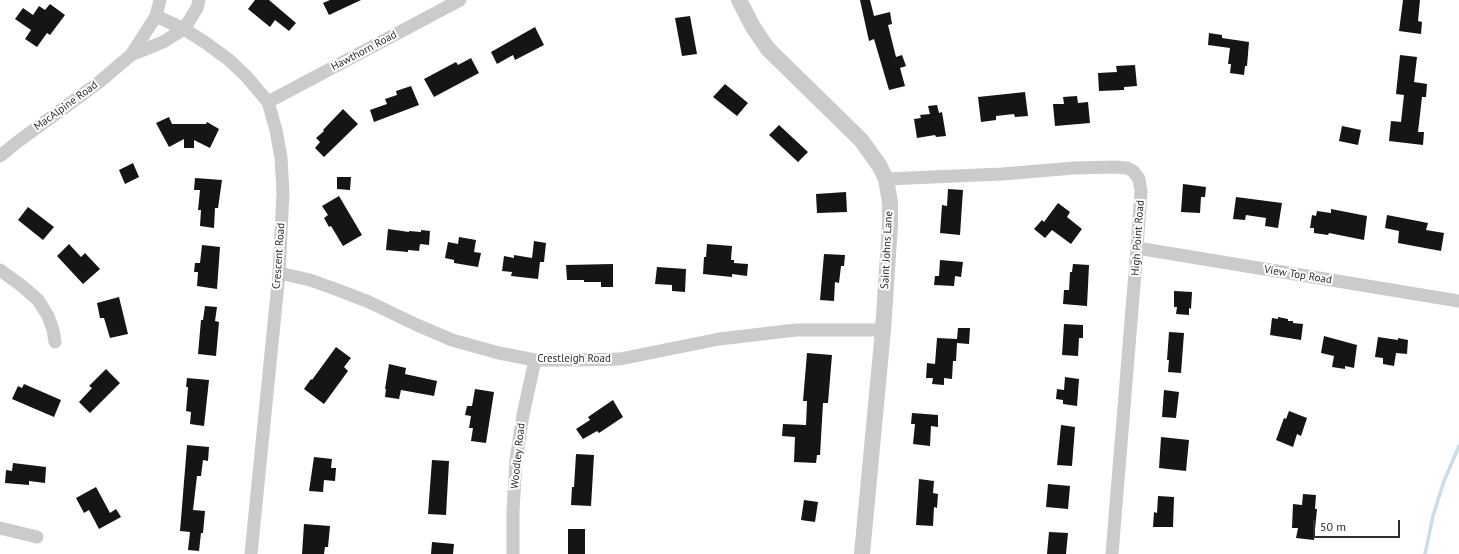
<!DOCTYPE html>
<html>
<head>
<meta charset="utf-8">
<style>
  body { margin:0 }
  #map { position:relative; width:1459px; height:554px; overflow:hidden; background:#fff; font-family:"PT Sans",sans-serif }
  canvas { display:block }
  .scale { position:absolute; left:1313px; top:520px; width:87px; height:18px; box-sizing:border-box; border:2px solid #2e2e2e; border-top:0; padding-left:5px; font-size:12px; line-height:14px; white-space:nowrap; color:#2e2e2e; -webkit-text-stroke:3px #fff; paint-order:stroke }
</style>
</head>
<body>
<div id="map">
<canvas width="1459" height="554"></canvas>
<div class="scale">50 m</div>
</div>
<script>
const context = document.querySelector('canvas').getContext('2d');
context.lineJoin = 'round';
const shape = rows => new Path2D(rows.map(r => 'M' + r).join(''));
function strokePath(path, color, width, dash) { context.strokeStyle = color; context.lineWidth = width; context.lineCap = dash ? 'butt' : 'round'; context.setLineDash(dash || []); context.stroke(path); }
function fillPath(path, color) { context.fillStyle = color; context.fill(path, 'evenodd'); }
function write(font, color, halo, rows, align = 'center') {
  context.font = font + ' "PT Sans",sans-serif'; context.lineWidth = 4; context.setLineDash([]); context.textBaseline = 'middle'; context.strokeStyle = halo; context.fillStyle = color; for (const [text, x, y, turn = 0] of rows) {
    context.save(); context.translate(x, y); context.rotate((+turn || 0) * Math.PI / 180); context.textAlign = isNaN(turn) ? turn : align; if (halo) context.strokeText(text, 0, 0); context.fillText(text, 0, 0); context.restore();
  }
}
const stream = shape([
  [1425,554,1433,516,1444,481,1459,446]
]);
const building = shape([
  [255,0,269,0,296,23,289,31,275,20,270,27,248,9],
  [330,0,361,0,329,15,323,3],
  [860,0,870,0,874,16,890,12,892,24,888,25,896,57,902,55,906,66,900,68,905,86,889,90,874,39,869,41],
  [1403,0,1420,0,1418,21,1422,22,1421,34,1399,31],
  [50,4,65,15,50,35,47,33,37,47,25,39,31,30,15,19,23,8,33,15,39,6,45,10],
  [690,16,697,54,682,56,675,18],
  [535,27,544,45,515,60,513,55,497,64,491,52],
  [1209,33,1222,35,1222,38,1249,42,1247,66,1245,66,1244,75,1230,73,1231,64,1228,64,1230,48,1208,45],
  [1400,55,1417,57,1414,82,1427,84,1426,97,1422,97,1418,132,1424,132,1423,145,1389,141,1391,121,1401,122,1404,95,1396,94],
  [471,58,479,73,434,97,424,79,456,62,458,65],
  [1135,65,1137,86,1124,87,1124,90,1099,91,1098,73,1117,72,1116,66],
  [725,84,748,103,737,116,713,97],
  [411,86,419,105,374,122,370,110,387,104,385,99,397,95,396,91],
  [1025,92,1028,116,1015,117,1014,114,996,116,996,120,981,122,978,97],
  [1077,96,1078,103,1088,102,1090,123,1055,126,1053,104,1064,104,1063,97],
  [937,105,939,113,942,112,946,136,936,137,935,135,917,138,914,119,921,118,920,115,930,114,928,106],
  [343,109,358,124,324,157,315,148,320,142,316,138,324,131,323,130],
  [169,117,172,124,206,124,207,122,219,129,210,148,194,140,194,148,184,148,184,139,169,147,156,123],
  [779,125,808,152,798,162,769,135],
  [1342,126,1361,130,1358,145,1339,141],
  [133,163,139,177,125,184,119,170],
  [337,177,351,177,350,190,337,189],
  [195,178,222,180,218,208,215,208,214,228,200,226,201,210,198,210,200,190,194,190],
  [1183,184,1206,187,1205,197,1201,197,1200,213,1181,212],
  [948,189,963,190,960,235,940,233,942,205,947,206],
  [846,192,847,212,817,213,816,194],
  [339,196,362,235,343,246,331,226,329,227,324,218,328,215,322,206],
  [1236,197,1282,203,1278,228,1265,226,1266,218,1246,215,1245,220,1233,219],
  [1058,203,1070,212,1067,217,1082,229,1071,244,1052,230,1045,238,1034,229,1042,220,1044,222],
  [28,207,54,227,43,240,18,220],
  [1331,209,1367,216,1364,240,1329,233,1328,235,1314,233,1314,228,1310,228,1312,215,1316,216,1317,211,1331,213],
  [1387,215,1428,223,1426,230,1444,233,1441,251,1398,243,1399,231,1385,228],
  [388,229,409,232,409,231,421,232,421,230,430,231,429,245,420,244,419,251,408,250,408,252,386,250],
  [459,237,476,240,474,252,481,253,478,267,454,263,454,260,445,258,448,242,458,244],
  [534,241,546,243,544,262,540,262,538,279,511,276,512,272,502,271,504,256,514,258,514,255,532,258],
  [69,244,81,257,85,253,100,269,83,284,57,256],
  [707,244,732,246,731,260,734,260,734,263,748,264,747,276,732,274,732,277,703,274,704,257,706,257],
  [202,245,220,247,217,289,197,286,198,272,194,272,195,263,200,263],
  [824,254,845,255,844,266,841,266,839,283,835,282,834,301,820,300],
  [940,260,963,262,961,277,955,276,954,286,934,285,935,276,939,276],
  [613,264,613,287,601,287,601,282,584,282,584,280,567,280,566,265],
  [1073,264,1089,265,1087,306,1063,304,1064,290,1069,290,1070,272,1072,272],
  [657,267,686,269,685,292,672,291,672,285,655,284],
  [1174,291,1192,292,1191,309,1189,308,1189,315,1176,314,1177,307,1174,307],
  [119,297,128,334,110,338,104,318,100,318,97,303],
  [205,306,217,307,215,321,219,322,216,356,198,354,201,320,203,320],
  [1278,317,1288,319,1288,321,1293,321,1293,323,1303,324,1301,340,1270,335,1272,318,1278,319],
  [1064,324,1083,325,1083,338,1079,338,1078,356,1062,355],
  [958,328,970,328,969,344,957,343,956,361,953,361,952,379,944,378,944,385,932,384,933,378,926,378,927,363,935,364,937,338,957,339],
  [1169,332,1184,333,1181,373,1168,372,1169,360,1167,360],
  [1324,336,1357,345,1354,368,1345,366,1345,369,1332,367,1334,356,1321,353],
  [1378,337,1398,340,1398,338,1408,340,1407,354,1396,353,1394,366,1383,364,1383,358,1375,357],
  [336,347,351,358,344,367,348,371,324,404,304,389,311,379,312,380],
  [807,353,832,355,828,403,823,403,820,455,817,455,816,463,794,462,795,437,782,436,783,424,806,425,807,401,803,401],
  [389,364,406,368,405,374,437,381,434,396,401,390,399,399,385,397,386,389,385,389],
  [106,369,120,383,90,413,79,402,92,388,89,386],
  [1065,377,1079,379,1077,406,1063,404,1063,400,1056,399,1057,389,1064,390],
  [187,378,209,380,204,426,190,424,191,412,186,411,188,387,186,387],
  [24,384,61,400,54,417,12,399,18,386,22,388],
  [475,389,494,392,486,443,471,441,473,428,469,428,471,416,465,415,467,406,472,406],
  [1164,390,1179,392,1176,418,1162,417],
  [613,400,623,417,599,433,597,431,583,439,576,429,590,420,588,417],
  [1289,411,1307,418,1301,436,1297,434,1293,447,1276,440,1284,418,1286,419],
  [912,413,938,415,938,427,931,426,930,446,913,444,915,424,911,424],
  [1061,425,1075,427,1072,466,1057,465],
  [1161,437,1189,440,1186,471,1159,468],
  [187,445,209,447,208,461,203,460,201,476,197,476,193,510,205,511,203,533,201,533,199,551,188,550,190,532,180,531],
  [576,454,594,455,591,506,571,505,572,487,574,487],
  [314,457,332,459,331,468,336,468,335,481,324,480,323,492,309,491],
  [432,460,449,461,446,515,428,514],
  [13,463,46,467,45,483,29,481,29,485,5,483,6,470,12,471],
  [919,479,934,481,933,493,938,494,937,508,934,507,933,526,916,525],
  [1048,484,1070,486,1068,509,1046,507],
  [96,487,110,513,116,509,121,517,99,529,89,510,84,513,76,498],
  [1303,494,1316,495,1315,509,1317,509,1314,540,1296,538,1298,528,1292,528,1293,504,1302,505],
  [1158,496,1174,497,1173,527,1153,527,1154,512,1157,513],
  [804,500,818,502,815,522,801,520],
  [304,524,330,526,328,547,325,547,324,554,302,554],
  [568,529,585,529,585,554,568,554],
  [1049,532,1068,533,1066,554,1047,554],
  [432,542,454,544,453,554,431,554]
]);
const minor = shape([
  [156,16,184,29,206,43,229,60,246,76,268,102,276,130,281,158,283,193,279,273,251,554],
  [131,55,163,42,184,29,197,8,199,0],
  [268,102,460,0],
  [0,156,20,140,98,83,131,55,156,16,160,0],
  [886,179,1002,174,1074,168,1115,167,1127,168,1133,171,1139,179,1141,191,1137,248,1112,554],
  [1137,248,1459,301],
  [0,270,22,286,38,300,48,316,53,330,55,342],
  [279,273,310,280,338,290,369,302,417,325,452,340,499,353,535,360,575,360,620,359,719,339,796,330,883,330],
  [0,528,37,537],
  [513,554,513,511,516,460,523,415,535,360]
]);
const tertiary = shape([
  [739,0,753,27,768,49,861,140,879,165,886,179,890,203,890,225,883,330,862,554]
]);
const streetNames = [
  ["Hawthorn Road",364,51,-28],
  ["MacAlpine Road",66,106,-36],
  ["High Point Road",1138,238,-86],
  ["Saint Johns Lane",887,250,-87],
  ["Crescent Road",279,256,-86],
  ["View Top Road",1298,275,9],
  ["Crestleigh Road",574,359],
  ["Woodley Road",518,456,-84]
];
strokePath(stream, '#c9ddea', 3.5);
fillPath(building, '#151515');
strokePath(minor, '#cbcbcb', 13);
strokePath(tertiary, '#cbcbcb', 16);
write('11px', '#2e2e2e', '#fff', streetNames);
</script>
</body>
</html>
